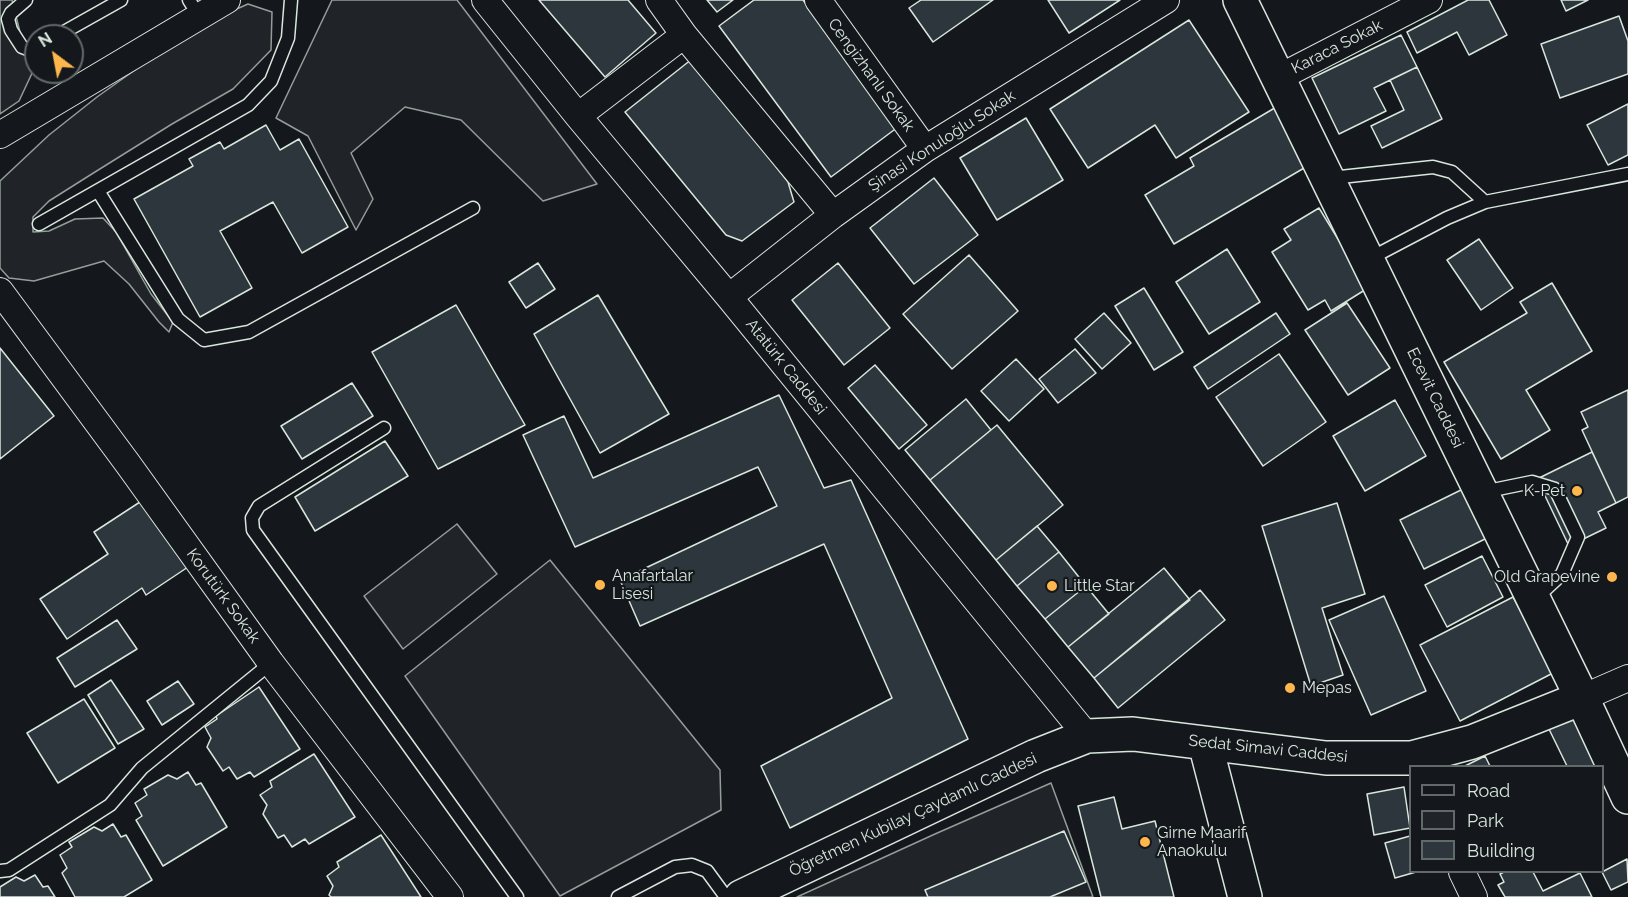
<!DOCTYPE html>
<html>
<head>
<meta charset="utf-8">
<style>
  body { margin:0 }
  #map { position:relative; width:1628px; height:897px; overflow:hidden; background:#14181c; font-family:Raleway,sans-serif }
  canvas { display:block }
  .legend { position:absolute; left:1409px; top:765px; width:195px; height:108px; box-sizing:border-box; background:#14181c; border:2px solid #626a69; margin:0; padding:8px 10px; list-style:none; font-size:18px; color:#d8e6dc }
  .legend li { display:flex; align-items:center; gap:12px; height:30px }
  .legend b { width:30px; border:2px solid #626a69 }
  .north { position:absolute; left:24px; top:24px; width:60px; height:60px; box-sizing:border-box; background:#14181c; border:2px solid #626a69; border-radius:50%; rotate:328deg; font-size:16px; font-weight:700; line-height:24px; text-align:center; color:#d8e6dc }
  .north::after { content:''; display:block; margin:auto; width:21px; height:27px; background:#ffb74d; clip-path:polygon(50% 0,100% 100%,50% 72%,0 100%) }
</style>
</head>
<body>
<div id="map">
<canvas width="1628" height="897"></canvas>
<ul class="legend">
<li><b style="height:8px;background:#14181c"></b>Road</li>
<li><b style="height:16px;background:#202428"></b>Park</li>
<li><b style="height:16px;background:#2c363c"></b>Building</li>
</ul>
<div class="north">N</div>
</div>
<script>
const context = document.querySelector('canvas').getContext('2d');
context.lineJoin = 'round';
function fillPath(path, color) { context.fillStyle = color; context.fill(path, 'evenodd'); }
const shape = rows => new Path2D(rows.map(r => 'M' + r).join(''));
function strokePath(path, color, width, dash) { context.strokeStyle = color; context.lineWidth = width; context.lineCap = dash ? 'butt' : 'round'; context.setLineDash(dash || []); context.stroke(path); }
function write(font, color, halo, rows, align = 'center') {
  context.font = font + ' Raleway,sans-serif'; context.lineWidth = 4.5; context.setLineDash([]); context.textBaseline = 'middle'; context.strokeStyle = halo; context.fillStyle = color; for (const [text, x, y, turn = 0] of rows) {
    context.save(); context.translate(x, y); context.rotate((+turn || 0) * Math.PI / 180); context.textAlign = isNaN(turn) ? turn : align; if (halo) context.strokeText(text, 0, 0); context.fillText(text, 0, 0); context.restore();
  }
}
const green = shape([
  [0,0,12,0,20,32,34,69,19,101,0,114,0,0],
  [332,0,457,0,597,184,543,201,461,120,405,107,351,153,373,199,356,230,308,136,276,118,332,0],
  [248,4,272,12,271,50,233,89,172,124,95,172,49,201,33,217,33,232,49,231,75,219,103,218,116,232,151,294,173,322,169,332,159,322,129,284,104,261,34,281,9,278,0,268,0,181,49,135,97,97,194,28,248,4],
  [457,524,497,574,403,649,364,596,457,524],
  [550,560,720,770,721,810,560,896,405,676,550,560],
  [1051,783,1093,897,797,897,935,834,1051,783]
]);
const building = shape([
  [539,0,628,0,656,33,605,77,539,0],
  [707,0,733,0,717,12,707,0],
  [754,0,803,0,898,127,831,177,719,26,754,0],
  [921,0,993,0,933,42,909,8,921,0],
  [1048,0,1120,0,1069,33,1048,0],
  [1468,0,1489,0,1507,35,1469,55,1457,32,1417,53,1407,32,1468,0],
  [1561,0,1588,0,1566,11,1561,0],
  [1619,16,1628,41,1628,74,1560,98,1541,44,1619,16],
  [1189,20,1249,112,1176,158,1155,125,1088,168,1050,109,1189,20],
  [1401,35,1417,67,1374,88,1386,111,1339,134,1312,78,1401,35],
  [692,59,788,182,794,202,742,241,726,235,625,112,692,59],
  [1417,67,1442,119,1382,148,1371,126,1404,110,1390,80,1417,67],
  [1628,104,1628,155,1608,165,1587,125,1628,104],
  [1278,106,1311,164,1174,244,1145,195,1194,166,1190,158,1278,106],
  [1026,118,1063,180,997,220,960,158,1026,118],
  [266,125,280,150,299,139,348,227,302,253,273,202,220,231,252,288,200,317,134,199,193,166,189,159,220,142,224,149,266,125],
  [934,178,978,235,914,284,870,228,934,178],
  [1319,208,1368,288,1331,311,1325,300,1308,310,1272,252,1291,240,1284,229,1319,208],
  [1479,239,1513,288,1481,310,1447,260,1479,239],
  [1227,249,1260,302,1209,334,1176,282,1227,249],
  [969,255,1018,311,952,369,903,314,969,255],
  [538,263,555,289,526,308,509,282,538,263],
  [838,263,890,328,844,365,792,300,838,263],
  [1552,283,1592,351,1526,390,1550,430,1501,459,1444,362,1527,313,1520,302,1552,283],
  [1144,288,1183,352,1154,370,1115,306,1144,288],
  [598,295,669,414,600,453,534,334,598,295],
  [1347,303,1390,368,1348,395,1305,330,1347,303],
  [456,305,525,425,438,469,372,352,456,305],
  [1104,313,1131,343,1102,369,1075,339,1104,313],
  [1276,313,1290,334,1208,389,1194,367,1276,313],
  [0,348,54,416,0,459,0,348],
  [1075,349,1096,373,1058,403,1039,379,1075,349],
  [1279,354,1326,422,1263,466,1216,397,1279,354],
  [1016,359,1044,389,1009,421,981,391,1016,359],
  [875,365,927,425,899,449,848,388,875,365],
  [352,383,373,416,302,459,281,426,352,383],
  [1628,390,1628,497,1616,503,1582,430,1588,427,1581,412,1628,390],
  [779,395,824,488,851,480,968,739,790,828,761,766,892,698,824,544,640,626,620,580,777,506,758,467,575,547,523,435,564,416,593,478,779,395],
  [966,399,991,430,930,480,905,450,966,399],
  [1395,400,1426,456,1365,491,1333,436,1395,400],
  [997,425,1063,505,996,560,930,480,997,425],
  [385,441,408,476,315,531,295,497,385,441],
  [1592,452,1616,503,1598,512,1606,528,1569,546,1537,479,1592,452],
  [1463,489,1487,538,1424,569,1400,520,1463,489],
  [143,500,188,567,146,595,142,588,67,639,40,599,108,554,94,532,143,500],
  [1337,503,1365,594,1322,608,1343,675,1311,686,1262,526,1337,503],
  [1037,526,1059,552,1017,586,996,560,1037,526],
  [1059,552,1086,586,1045,619,1017,586,1059,552],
  [1482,556,1503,597,1447,627,1425,585,1482,556],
  [1164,568,1190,600,1094,678,1068,647,1164,568],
  [1086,586,1109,614,1068,647,1045,619,1086,586],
  [1200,590,1225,620,1118,708,1094,678,1200,590],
  [1384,596,1426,691,1371,715,1329,620,1384,596],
  [1513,597,1553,673,1460,721,1420,645,1513,597],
  [117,620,137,649,75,687,57,658,117,620],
  [111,680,144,729,118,744,88,695,111,680],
  [178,681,194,704,162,725,147,701,178,681],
  [259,687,300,749,254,777,250,772,237,779,229,767,223,771,207,747,211,738,205,727,217,719,216,716,259,687],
  [84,699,115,748,58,783,27,733,84,699],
  [1571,714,1596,766,1567,766,1547,725,1571,714],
  [314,754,355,817,309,844,305,839,292,847,284,835,278,838,263,814,267,805,260,795,272,787,270,781,314,754],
  [1485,756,1490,766,1465,766,1485,756],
  [188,772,196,785,201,783,227,827,163,866,136,820,142,816,135,803,147,795,144,789,168,775,177,779,188,772],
  [1404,787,1410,828,1374,835,1367,794,1404,787],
  [1114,797,1122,829,1155,821,1174,897,1101,897,1078,806,1114,797],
  [113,824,121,837,126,835,152,880,124,897,75,897,62,873,67,868,60,855,72,847,69,842,94,827,102,831,113,824],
  [1064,831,1086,882,1050,897,928,897,925,890,1064,831],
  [381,835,421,897,331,897,329,895,333,886,327,876,339,867,337,862,381,835],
  [1410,836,1410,872,1416,872,1395,878,1385,843,1410,836],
  [1627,859,1628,882,1611,890,1602,872,1627,859],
  [1504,872,1533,872,1543,891,1580,873,1592,897,1505,897,1498,885,1504,882,1500,874,1504,872],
  [35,875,43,887,48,886,55,897,0,897,0,887,16,877,24,881,35,875]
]);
const lane = shape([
  [26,0,11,13,8,19,11,30,22,47,30,50,36,48],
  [189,0,199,16],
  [57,36,121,0],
  [1331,178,1433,167,1452,172,1485,202],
  [98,191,178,319,204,340,249,332,473,208],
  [39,224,248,105,271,81,288,38,291,0],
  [1369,259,1447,218,1485,202,1628,174],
  [384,428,259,506,252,518,253,530,517,897],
  [1483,492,1532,482,1555,489,1578,537,1562,574,1535,599],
  [0,871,9,870,110,805,142,768,271,663],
  [618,897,675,867,692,865,707,871,726,897]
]);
const street = shape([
  [485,0,578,116,729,297,1087,736],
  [659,0,684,35,833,215],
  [818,0,925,149],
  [1278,78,1429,0],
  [578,116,684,35],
  [0,135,227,0],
  [0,291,128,464,271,663,450,897],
  [729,297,833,215,925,149,1166,0],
  [1582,698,1628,678],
  [1462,872,1474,897]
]);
const secondary = shape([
  [1240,0,1582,698,1628,797],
  [1205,743,1245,897],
  [741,897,1036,756,1087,736,1133,734,1326,758,1412,758,1472,742,1582,698]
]);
const markers = [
  [1577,491,6,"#ffb74d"],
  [1612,577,6,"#ffb74d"],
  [600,585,6,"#ffb74d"],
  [1052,586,6,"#ffb74d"],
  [1290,688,6,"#ffb74d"],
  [1145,842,6,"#ffb74d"]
];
const streetNames = [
  ["Karaca Sokak",1337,47,-27],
  ["Cengizhanlı Sokak",871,75,54],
  ["Şinasi Konuloğlu Sokak",942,141,-33],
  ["Atatürk Caddesi",786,367,51],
  ["Ecevit Caddesi",1435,398,64],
  ["Korutürk Sokak",223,596,54],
  ["Sedat Simavi Caddesi",1268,749,6],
  ["Öğretmen Kubilay Çaydamlı Caddesi",913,815,-25]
];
const poiNames = [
  ["K-Pet",1565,491,"right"],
  ["Anafartalar",612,576],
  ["Lisesi",612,594],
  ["Old Grapevine",1600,577,"right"],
  ["Little Star",1064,586],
  ["Mepas",1302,688],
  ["Girne Maarif",1157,833],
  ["Anaokulu",1157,851]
];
fillPath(green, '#202428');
strokePath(green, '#939e99', 1.5);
fillPath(building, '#2c363c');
strokePath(building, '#d8e6dc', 1.5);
strokePath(lane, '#d8e6dc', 15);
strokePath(street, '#d8e6dc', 28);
strokePath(secondary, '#d8e6dc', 36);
strokePath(lane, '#14181c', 12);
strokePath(street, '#14181c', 26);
strokePath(secondary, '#14181c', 33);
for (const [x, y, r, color] of markers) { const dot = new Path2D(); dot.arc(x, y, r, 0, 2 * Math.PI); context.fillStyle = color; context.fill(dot); strokePath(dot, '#14181c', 2); }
write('16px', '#d8e6dc', '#14181c', streetNames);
write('16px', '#d8e6dc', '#14181c', poiNames, 'left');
</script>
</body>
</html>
